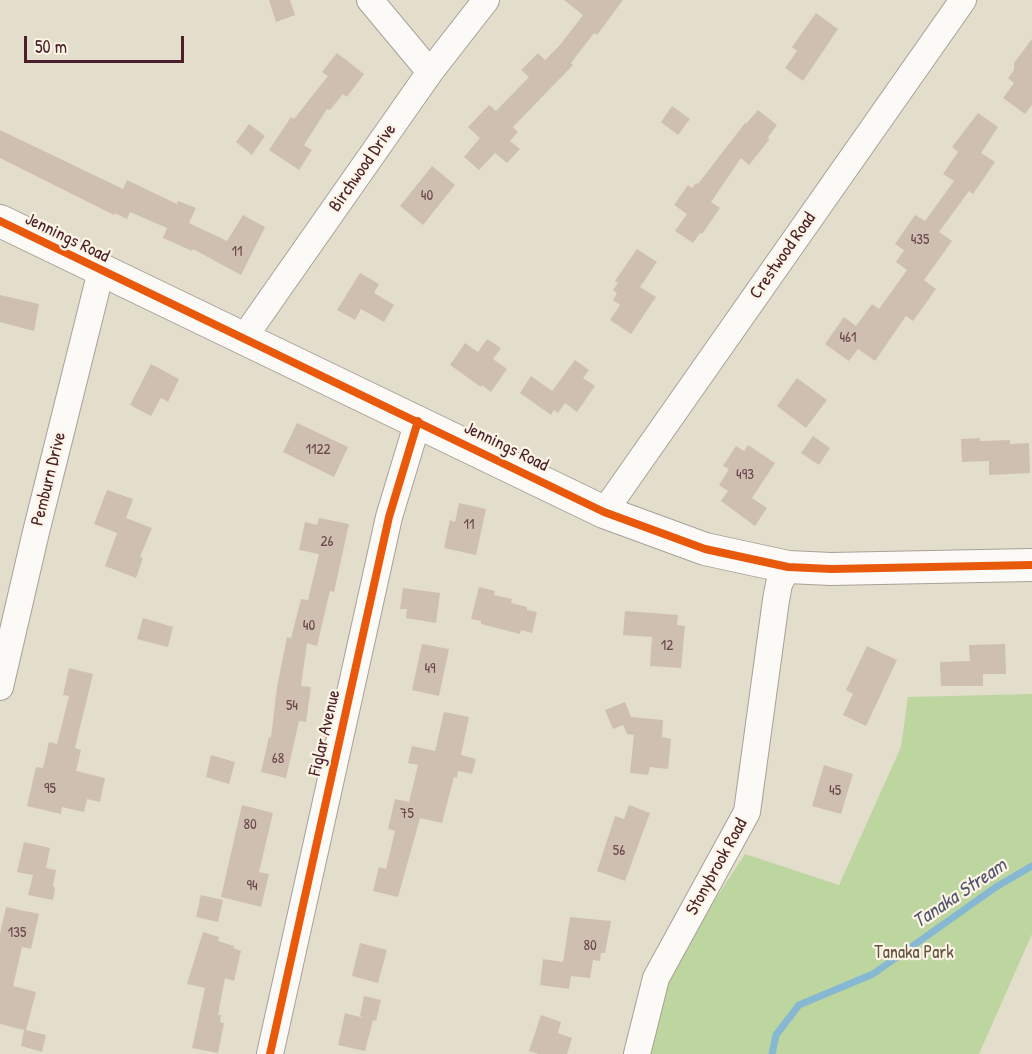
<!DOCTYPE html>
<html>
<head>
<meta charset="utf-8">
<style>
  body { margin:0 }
  #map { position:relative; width:1032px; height:1054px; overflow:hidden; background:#e3decc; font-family:"Patrick Hand",sans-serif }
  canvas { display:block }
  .scale { position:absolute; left:24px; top:36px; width:160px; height:27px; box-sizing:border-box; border:3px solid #4a1f2b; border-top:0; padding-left:8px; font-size:18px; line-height:21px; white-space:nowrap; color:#4a1f2b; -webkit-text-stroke:4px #fcf5e5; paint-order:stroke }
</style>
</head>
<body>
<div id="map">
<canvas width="1032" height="1054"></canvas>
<div class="scale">50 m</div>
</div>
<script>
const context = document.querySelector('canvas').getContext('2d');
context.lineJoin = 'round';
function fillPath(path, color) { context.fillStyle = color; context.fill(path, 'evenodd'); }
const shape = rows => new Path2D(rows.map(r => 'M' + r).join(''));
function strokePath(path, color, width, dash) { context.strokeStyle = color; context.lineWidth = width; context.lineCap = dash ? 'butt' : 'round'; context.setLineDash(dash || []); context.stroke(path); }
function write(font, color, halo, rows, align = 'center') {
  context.font = font + ' "Patrick Hand",sans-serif'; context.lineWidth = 4.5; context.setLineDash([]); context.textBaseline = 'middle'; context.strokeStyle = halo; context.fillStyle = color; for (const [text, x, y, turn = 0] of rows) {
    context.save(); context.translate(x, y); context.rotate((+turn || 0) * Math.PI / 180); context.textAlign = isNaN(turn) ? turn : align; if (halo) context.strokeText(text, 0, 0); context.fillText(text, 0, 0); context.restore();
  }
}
const green = shape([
  [1032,694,1032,934,979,1054,647,1054,666,974,745,854,839,885,901,747,908,697]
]);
const stream = shape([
  [772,1054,776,1035,799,1005,873,974,996,887,1032,866]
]);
const building = shape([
  [269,0,290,0,295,15,276,22],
  [564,0,623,0,597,35,594,33,571,63,573,65,513,127,518,132,510,141,520,149,507,163,495,153,479,170,464,157,480,138,468,127,489,105,496,111,529,77,521,70,538,53,545,60,560,45,583,15],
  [816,13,838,29,803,81,785,68,797,51,792,47],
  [1032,39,1032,105,1025,114,1003,98,1014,83,1008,78,1014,70,1014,63],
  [337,53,364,74,347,97,343,94,330,110,327,109,304,145,312,150,299,170,269,150,291,117,294,119,328,76,322,72],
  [672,106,690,119,678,135,661,122],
  [758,110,777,125,768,137,769,140,749,165,741,158,711,202,720,208,702,234,700,233,693,243,675,231,687,214,674,205,688,185,692,188,696,183,698,184,745,123,746,124],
  [978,113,998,127,981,153,995,162,973,194,969,191,939,232,952,241,924,280,936,289,913,321,906,316,875,361,858,349,849,361,825,344,844,317,856,326,872,304,879,309,907,270,896,262,904,250,895,244,915,215,925,221,954,181,943,174,958,152,952,147],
  [249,124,265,136,252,155,236,142],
  [0,130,123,189,127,180,177,204,178,201,196,208,189,223,227,241,243,215,265,227,241,275,193,249,192,251,163,238,167,228,130,212,127,219,115,213,114,215,0,158],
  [432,166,455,185,423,225,400,206],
  [637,249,657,262,640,287,656,297,631,334,610,320,620,305,613,300,617,293,613,290,618,283,615,281],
  [360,273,379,284,374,293,394,305,384,322,361,309,355,320,337,310],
  [0,295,39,304,34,331,0,322],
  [487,339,501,348,493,359,507,369,491,392,482,385,481,387,450,365,465,343,478,352],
  [575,360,589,370,583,378,595,386,577,412,565,403,558,413,554,410,551,415,520,393,531,376,552,391],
  [151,364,179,379,168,402,161,398,151,416,130,405],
  [797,378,827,400,806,428,777,406],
  [297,423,348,447,334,477,283,452],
  [813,436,830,448,819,465,801,453],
  [980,438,980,441,1010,440,1010,444,1029,443,1030,473,989,475,989,461,962,462,961,439],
  [748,445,775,463,752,498,767,508,755,526,721,501,728,491,719,485,729,469,723,466,736,446,744,451],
  [107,490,133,499,126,518,152,528,140,557,143,558,136,578,105,566,117,533,94,524],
  [459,503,486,509,476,555,444,548,450,520,455,522],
  [319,518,349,524,334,592,330,591,317,646,307,643,301,686,311,687,306,722,299,721,286,778,261,772,269,737,271,738,277,687,287,637,291,638,301,599,308,600,319,554,299,550,305,522,317,525],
  [479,587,495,591,494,595,512,599,511,603,527,607,527,610,537,612,532,633,521,630,520,634,481,624,481,621,471,619],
  [403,588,440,593,436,623,406,618,407,609,400,609],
  [625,611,678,615,677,625,685,626,681,668,650,666,652,637,623,635],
  [143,618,173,627,168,647,137,639],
  [422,644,449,649,439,696,412,690],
  [1005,644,1006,674,983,674,983,686,941,686,940,662,970,661,969,645],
  [867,646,897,660,866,726,843,715,853,694,846,690],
  [69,668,93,674,75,748,81,750,76,771,105,778,100,802,87,799,84,812,62,807,61,814,27,806,36,767,43,768,49,742,57,744,69,696,63,695],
  [625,702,631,717,663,720,662,737,671,739,668,769,650,767,648,775,630,773,634,735,627,734,623,725,613,729,605,710],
  [444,712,469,717,461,755,476,759,472,774,458,771,457,778,454,777,442,823,420,818,398,897,373,891,379,867,386,869,395,831,388,829,395,799,409,802,418,765,408,763,412,746,435,751],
  [211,755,235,762,229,784,206,777],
  [824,765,853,774,841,814,812,806],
  [242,805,273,813,259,872,269,874,261,907,221,897],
  [629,805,650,813,625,881,597,871,615,816,624,819],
  [24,842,50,848,46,868,56,870,53,886,55,888,53,900,28,895,33,875,17,872],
  [201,895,223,900,218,922,196,917],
  [6,907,39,914,31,949,22,947,13,986,36,992,26,1030,46,1035,42,1052,21,1046,24,1030,0,1024,0,934],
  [570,917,611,921,605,953,601,953,600,961,593,960,590,978,571,976,569,989,540,985,543,959,563,962],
  [203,932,219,937,218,941,234,946,233,948,241,951,234,981,225,978,218,1015,221,1015,220,1022,224,1023,218,1053,192,1048,205,988,187,984],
  [360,943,387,950,378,983,352,976],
  [364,996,381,1000,376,1021,373,1020,365,1051,338,1045,345,1013,364,1018,360,1016],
  [541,1015,561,1022,558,1033,572,1038,567,1054,539,1054,529,1051]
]);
const minor = shape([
  [370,0,430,72],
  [243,339,430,72,486,0],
  [604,512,963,0],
  [0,687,36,532,101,271],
  [270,1054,389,517,418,421],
  [637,1054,656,978,747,812,776,600,779,584,788,567]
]);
const tertiary = shape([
  [0,221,604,512,705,549,788,567,831,569,1032,565]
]);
const cycleway = shape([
  [0,221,604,512,705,549,788,567,831,569,1032,565],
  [270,1054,389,517,418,421]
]);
const numberNames = [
  ["40",427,196],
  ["435",920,240],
  ["11",237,252],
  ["461",848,338],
  ["1122",318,450],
  ["493",745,475],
  ["11",469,525],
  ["26",327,542],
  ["40",309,626],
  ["12",667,646],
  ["49",430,669],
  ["54",292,706],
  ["68",278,759],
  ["95",50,789],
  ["45",835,791],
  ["75",407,814],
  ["80",250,825],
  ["56",619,851],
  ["94",252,886],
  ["135",17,933],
  ["80",590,946]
];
const streetNames = [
  ["Birchwood Drive",363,168,-55],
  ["Jennings Road",67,238,26],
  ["Crestwood Road",783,256,-55],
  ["Jennings Road",506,447,26],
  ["Pemburn Drive",49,479,-76],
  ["Figlar Avenue",325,733,-77],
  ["Stonybrook Road",717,867,-61]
];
const parkNames = [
  ["Tanaka Park",914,953]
];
const waterNames = [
  ["Tanaka Stream",960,894,-34]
];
fillPath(green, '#bdd59f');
strokePath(stream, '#87b8d3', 7);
fillPath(building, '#cfbfb0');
strokePath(minor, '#a8a097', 28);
strokePath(tertiary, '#a8a097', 34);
strokePath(minor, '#fbfaf7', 26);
strokePath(tertiary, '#fbfaf7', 32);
strokePath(cycleway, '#e8590c', 8);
write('15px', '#6b474c', null, numberNames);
write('18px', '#4a1f2b', '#fcf5e5', streetNames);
write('18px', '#635343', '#fcf5e5', parkNames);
write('italic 20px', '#52556f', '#fcf5e5', waterNames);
</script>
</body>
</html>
